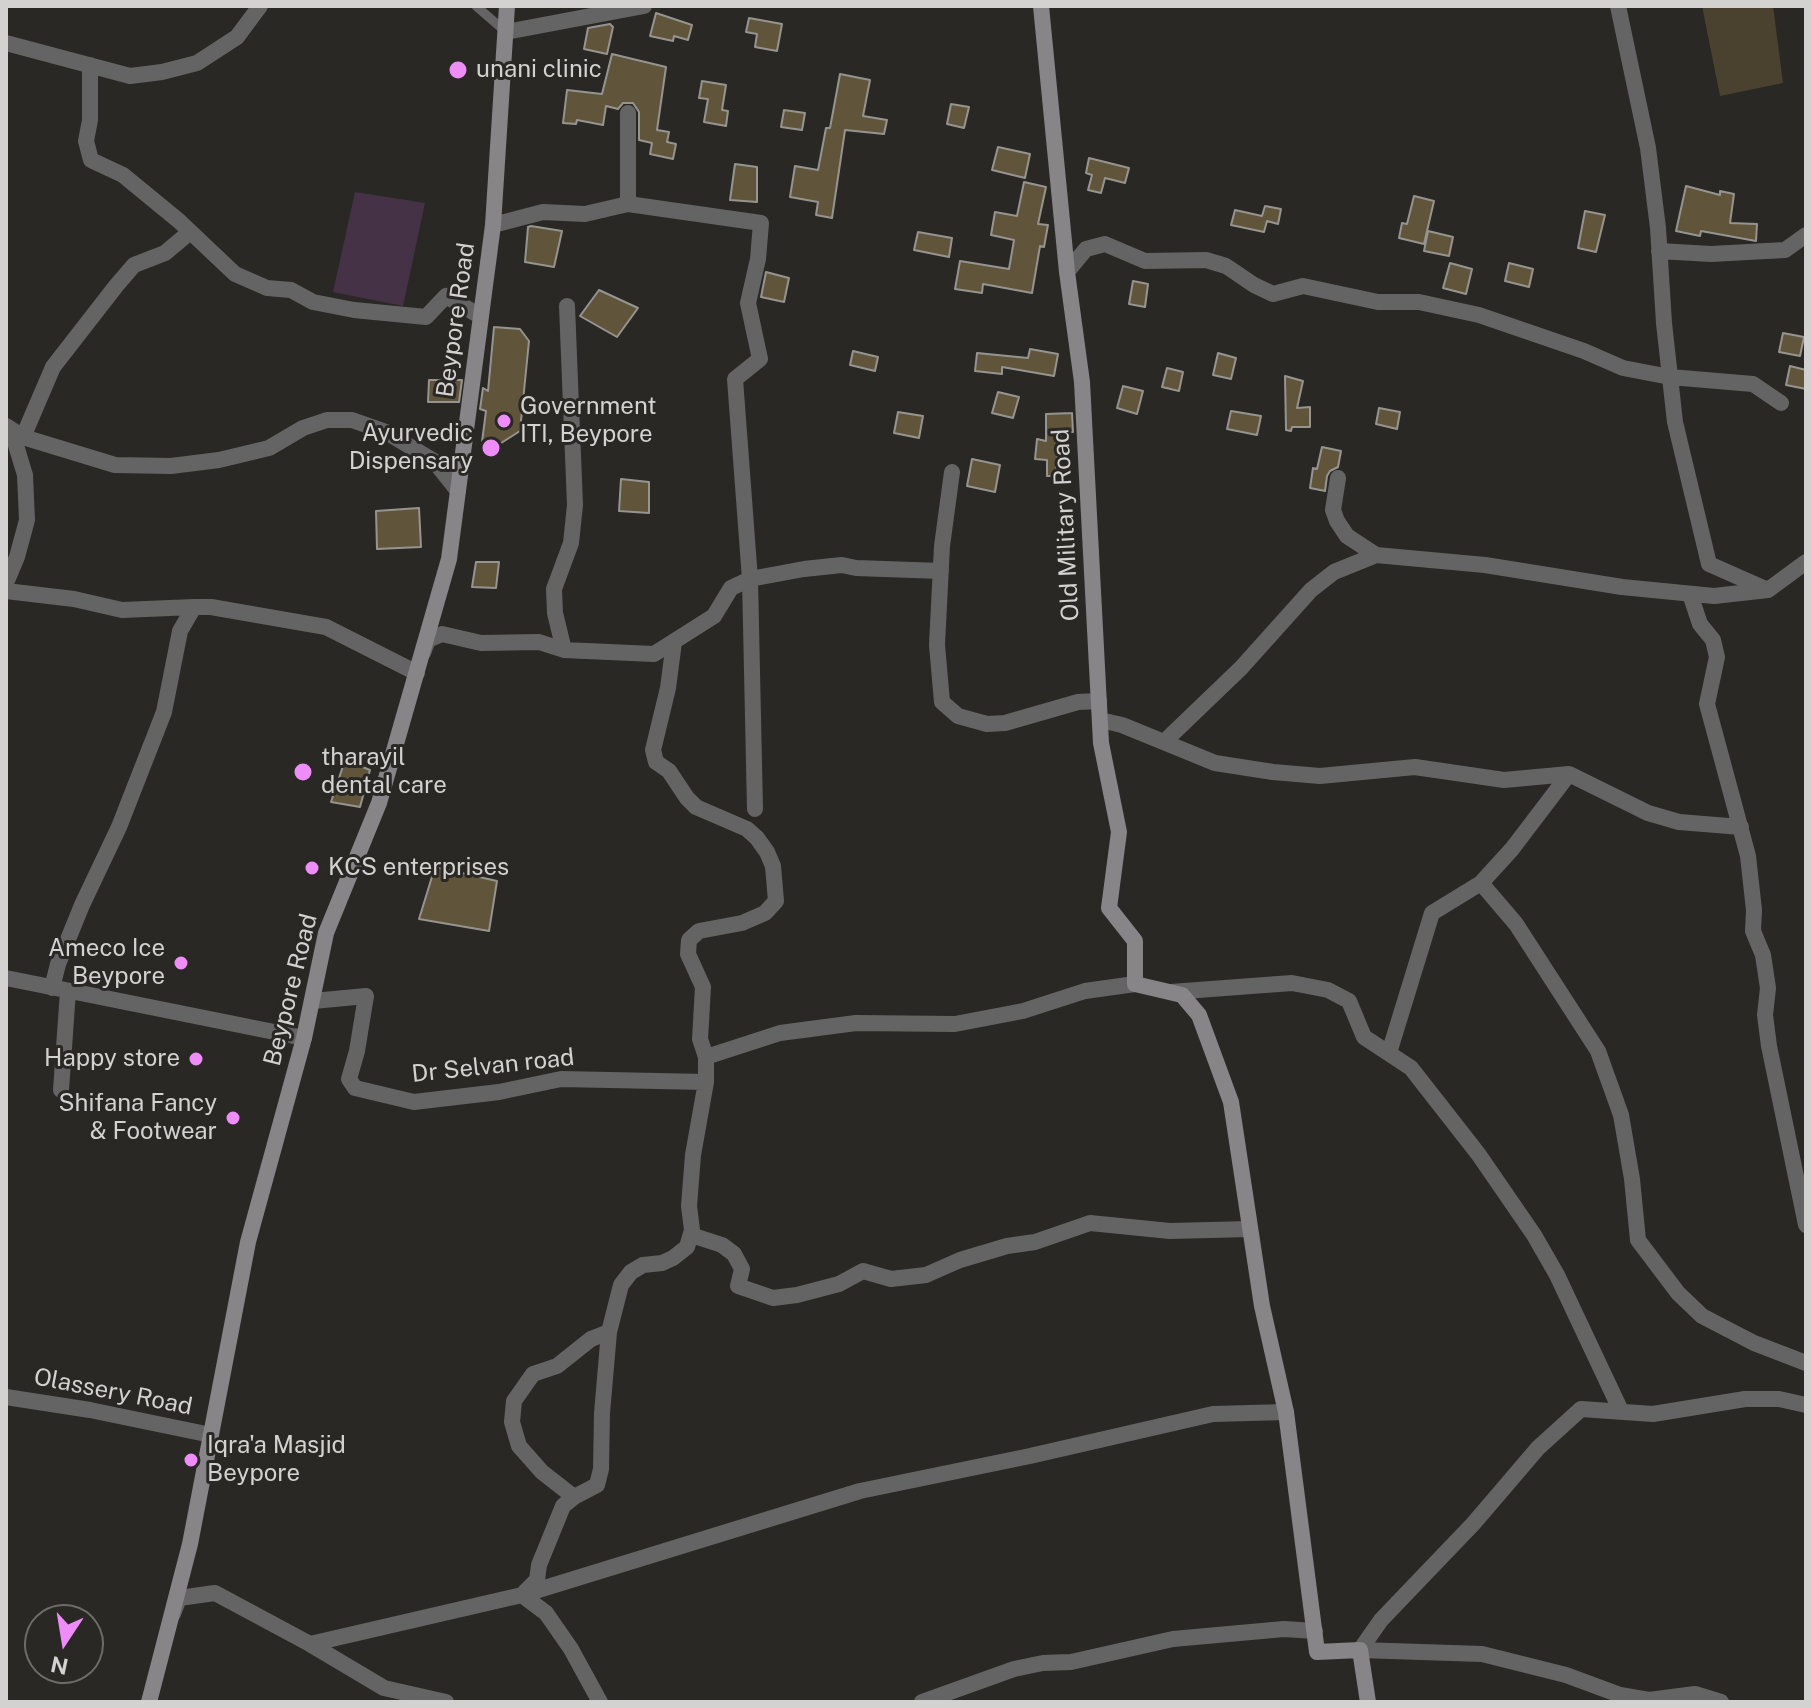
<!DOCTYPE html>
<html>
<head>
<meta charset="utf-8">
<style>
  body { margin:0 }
  #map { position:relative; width:1812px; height:1708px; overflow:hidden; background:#292825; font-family:"Public Sans",sans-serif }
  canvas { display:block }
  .frame { position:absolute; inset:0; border:8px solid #d3d2d1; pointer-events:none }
  .north { position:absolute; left:24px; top:1604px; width:80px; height:80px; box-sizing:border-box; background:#292825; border:2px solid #6d6c6a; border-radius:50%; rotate:192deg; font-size:22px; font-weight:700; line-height:32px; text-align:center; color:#d3d2d1 }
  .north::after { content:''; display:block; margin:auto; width:28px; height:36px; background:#ee8cf8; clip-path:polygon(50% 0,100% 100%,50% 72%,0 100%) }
</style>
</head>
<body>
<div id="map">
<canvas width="1812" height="1708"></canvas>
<div class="frame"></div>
<div class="north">N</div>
</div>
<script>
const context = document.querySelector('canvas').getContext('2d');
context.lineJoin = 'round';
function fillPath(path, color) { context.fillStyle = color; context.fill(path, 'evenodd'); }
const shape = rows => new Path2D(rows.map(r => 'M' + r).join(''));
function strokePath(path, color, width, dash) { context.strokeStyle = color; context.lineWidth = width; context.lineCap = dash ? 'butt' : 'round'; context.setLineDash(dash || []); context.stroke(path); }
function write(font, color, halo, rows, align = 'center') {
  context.font = font + ' "Public Sans",sans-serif'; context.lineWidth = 6; context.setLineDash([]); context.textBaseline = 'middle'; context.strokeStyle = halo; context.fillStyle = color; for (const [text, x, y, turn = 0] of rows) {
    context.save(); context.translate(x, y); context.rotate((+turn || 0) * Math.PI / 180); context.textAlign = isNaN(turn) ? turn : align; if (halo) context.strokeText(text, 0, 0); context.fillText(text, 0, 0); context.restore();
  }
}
const green = shape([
  [1702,6,1773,6,1783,83,1720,96]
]);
const water = shape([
  [355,192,425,203,403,306,333,292]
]);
const building = shape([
  [656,13,692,25,688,40,674,36,673,41,650,36,656,13],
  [749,18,782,24,777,51,755,47,757,34,746,32,749,18],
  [610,24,613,27,607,54,584,49,588,28,610,24],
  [612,54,666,67,657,130,669,132,667,142,676,144,673,159,650,154,652,143,639,140,639,112,633,103,623,103,618,109,606,106,603,125,577,120,576,124,563,123,567,90,602,94,612,54],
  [840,74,870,80,863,116,887,120,884,134,845,130,832,218,816,215,818,202,790,197,795,166,818,170,826,128,830,128,840,74],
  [702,81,726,85,722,110,728,111,726,126,704,122,708,99,699,98,702,81],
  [951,104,969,107,964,128,947,124,951,104],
  [784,110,805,113,802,130,781,127,784,110],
  [998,147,1030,154,1025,178,992,170,998,147],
  [1089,158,1129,168,1125,183,1105,178,1101,193,1088,190,1092,175,1086,173,1089,158],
  [735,164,757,167,757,202,730,200,735,164],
  [1024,182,1046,187,1038,224,1048,225,1044,247,1040,246,1032,293,983,284,982,293,955,289,960,261,1009,269,1014,240,991,235,995,212,1017,216,1024,182],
  [1686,186,1720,195,1720,191,1734,194,1730,223,1757,224,1756,241,1701,231,1700,236,1676,231,1686,186],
  [1414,196,1434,201,1424,244,1399,238,1402,223,1407,224,1414,196],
  [1265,206,1281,209,1278,224,1267,221,1264,232,1231,225,1235,210,1262,216,1265,206],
  [1585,211,1605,215,1596,252,1578,248,1585,211],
  [531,226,562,231,554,267,525,262,528,227,531,226],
  [1428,231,1453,237,1449,256,1424,251,1428,231],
  [918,232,952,238,949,257,914,250,918,232],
  [1450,263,1472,269,1466,294,1443,288,1450,263],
  [1509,263,1533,269,1529,287,1505,281,1509,263],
  [766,272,789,278,784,302,761,297,766,272],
  [1133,281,1148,284,1145,307,1129,304,1133,281],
  [599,290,638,308,617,337,580,316,599,290],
  [494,327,520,329,529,341,520,431,498,445,482,442,486,411,480,409,483,388,488,391,494,327],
  [1783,333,1804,337,1800,356,1779,352,1783,333],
  [1030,349,1058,354,1054,376,1002,367,1002,374,975,371,977,353,1028,358,1030,349],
  [853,351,878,357,875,371,850,365,853,351],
  [1218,353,1236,358,1231,379,1213,375,1218,353],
  [1790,366,1806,370,1806,389,1786,385,1790,366],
  [1167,368,1183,372,1179,391,1162,387,1167,368],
  [1285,376,1303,381,1297,408,1310,407,1310,427,1292,427,1291,431,1286,430,1285,376],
  [429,380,462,380,459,402,428,402,429,380],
  [1123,386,1143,391,1137,414,1117,408,1123,386],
  [998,392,1019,397,1013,418,992,413,998,392],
  [1379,408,1400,412,1397,429,1376,424,1379,408],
  [1231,411,1261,416,1257,435,1227,429,1231,411],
  [898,412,923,416,919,438,894,433,898,412],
  [1072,413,1073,432,1061,433,1055,476,1047,476,1047,460,1035,459,1037,439,1046,441,1046,414,1072,413],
  [1322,447,1341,451,1338,467,1330,471,1327,476,1325,491,1310,488,1313,468,1317,469,1322,447],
  [972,459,1000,465,995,492,967,486,972,459],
  [621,479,649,482,649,513,619,511,621,479],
  [419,508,421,547,377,549,376,511,419,508],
  [476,562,499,562,496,588,472,587,476,562],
  [345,760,370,770,360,807,331,802,345,760],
  [435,867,497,881,489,931,419,919,435,867]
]);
const service = shape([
  [476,6,506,32]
]);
const minor = shape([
  [1618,6,1648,148,1658,228,1664,323,1675,422,1709,564,1768,590],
  [506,32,644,6],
  [6,43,130,76,162,72,197,63,237,37,260,6],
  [90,65,90,120,86,141,91,160,123,175,179,221,235,274,267,288,291,290,313,302,354,310,426,317,446,296,480,316],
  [628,204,761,223,758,259,748,303,760,359,735,379,750,579,755,809],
  [493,225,543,212,585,214,628,204,628,113],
  [1659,251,1711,254,1785,250,1806,235],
  [1067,272,1086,249,1105,244,1145,261,1206,260,1226,266,1254,285,1273,294,1303,286,1378,302,1419,302,1479,315,1584,351,1623,368,1670,377,1753,384,1781,403],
  [6,426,23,437,115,465,171,466,219,460,269,448,303,428,327,420,352,420,386,432,434,461,458,491],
  [23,437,53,367,116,286,134,265,165,253,190,232],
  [952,472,942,546,937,645,942,702,958,716,987,724,1005,723,1078,702,1099,701],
  [1338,478,1333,510,1337,521,1347,536,1376,555,1485,565,1622,587,1714,596,1768,590,1806,562],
  [6,583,17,557,27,520,25,475,11,429],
  [6,591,74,599,122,610,194,607],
  [1690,594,1700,624,1713,640,1717,657,1707,704,1748,856,1754,910,1753,931,1763,955,1768,988,1765,1015,1769,1046,1806,1225],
  [674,642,668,688,653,750,656,762,669,771,687,798,696,807,747,829,757,838,767,852,773,866,776,901,765,913,742,923,699,931,689,940,688,954,703,987,700,1039,706,1057],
  [564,650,555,613,554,589,571,543,575,505,567,306],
  [423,653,428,640,442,634,481,643,539,642,564,650,654,654,714,616,731,588,750,579,804,569,842,565,856,568,941,571],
  [1100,720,1122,725,1215,763,1273,772,1320,776,1415,767,1504,780,1569,774],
  [1165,741,1241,668,1311,590,1334,572,1376,555],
  [1481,883,1516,924,1598,1051,1621,1115,1632,1179,1638,1240,1678,1293,1702,1316,1754,1343,1806,1363],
  [6,978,304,1038],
  [52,988,58,964,82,905,119,827,164,712,180,631,194,607,211,607,326,627,417,673],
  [1171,992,1292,983,1328,990,1349,1001,1364,1037,1411,1068,1479,1155,1534,1235,1557,1275,1621,1411],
  [313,1001,366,996,357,1051,349,1079,355,1088,414,1102,499,1092,561,1079,706,1082,706,1057,780,1033,856,1023,955,1024,1023,1011,1085,991,1135,984],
  [1389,1053,1432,913,1481,883,1512,849,1569,774,1648,813,1679,822,1741,827],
  [61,1090,68,991],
  [691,1235,722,1245,734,1254,742,1269,738,1286,773,1298,797,1295,839,1284,863,1271,891,1279,926,1275,960,1260,1007,1246,1035,1242,1090,1223,1170,1231,1250,1229],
  [6,1397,90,1410,211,1435],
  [574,1497,542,1472,519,1446,512,1422,514,1401,533,1374,557,1366,591,1339,609,1332],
  [173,1614,179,1598,215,1593,310,1644,384,1688,446,1702],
  [310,1644,522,1595,860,1491,1030,1456,1213,1414,1286,1412],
  [1360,1650,1381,1620,1473,1524,1538,1448,1581,1409,1653,1414,1745,1399,1779,1399,1806,1405],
  [1360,1650,1482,1654,1566,1675,1620,1695,1649,1700,1695,1694,1721,1702],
  [600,1702,571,1649,546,1613,522,1595,537,1580,539,1565,563,1506,574,1497,597,1485,601,1469,602,1413,609,1332,621,1285,631,1272,643,1265,662,1263,673,1258,687,1247,692,1230,689,1206,693,1155,706,1082],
  [922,1702,1014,1669,1043,1663,1071,1662,1173,1639,1284,1629,1315,1631]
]);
const secondary = shape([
  [1041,6,1067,272,1082,382,1101,743,1119,832,1109,908,1135,941,1135,984,1182,995,1199,1015,1231,1102,1262,1306,1286,1412,1317,1652,1360,1650,1368,1702],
  [149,1702,190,1544,248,1242,304,1038,326,933,379,803,449,559,493,225,507,6]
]);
const markers = [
  [458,70,10,"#ee8cf8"],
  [504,421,8,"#ee8cf8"],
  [491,448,10,"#ee8cf8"],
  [303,772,10,"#ee8cf8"],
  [312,868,8,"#ee8cf8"],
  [181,963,8,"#ee8cf8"],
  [196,1059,8,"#ee8cf8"],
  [233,1118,8,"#ee8cf8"],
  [191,1460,8,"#ee8cf8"]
];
const poiNames = [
  ["unani clinic",476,70],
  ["Government",520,407],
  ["ITI, Beypore",520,435],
  ["Ayurvedic",473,434,"right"],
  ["Dispensary",473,462,"right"],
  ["tharayil",321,758],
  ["dental care",321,786],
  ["KCS enterprises",328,868],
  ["Ameco Ice",165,949,"right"],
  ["Beypore",165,977,"right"],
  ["Happy store",180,1059,"right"],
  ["Shifana Fancy",217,1104,"right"],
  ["& Footwear",217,1132,"right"],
  ["Iqra'a Masjid",207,1446],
  ["Beypore",207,1474]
];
const streetNames = [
  ["Beypore Road",456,320,-82],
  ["Old Military Road",1066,525,-93],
  ["Beypore Road",291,990,-76],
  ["Dr Selvan road",493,1066,-6],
  ["Olassery Road",113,1392,11]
];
fillPath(green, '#4a422f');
fillPath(water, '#453247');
fillPath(building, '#60553a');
strokePath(building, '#969491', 2);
strokePath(service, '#656465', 9);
strokePath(minor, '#656465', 16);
strokePath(secondary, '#878587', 16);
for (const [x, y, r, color] of markers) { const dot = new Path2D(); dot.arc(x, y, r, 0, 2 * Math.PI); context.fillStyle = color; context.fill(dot); strokePath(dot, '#292825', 3); }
write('24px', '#d3d2d1', '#292825', poiNames, 'left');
write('24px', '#d3d2d1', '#292825', streetNames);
</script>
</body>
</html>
